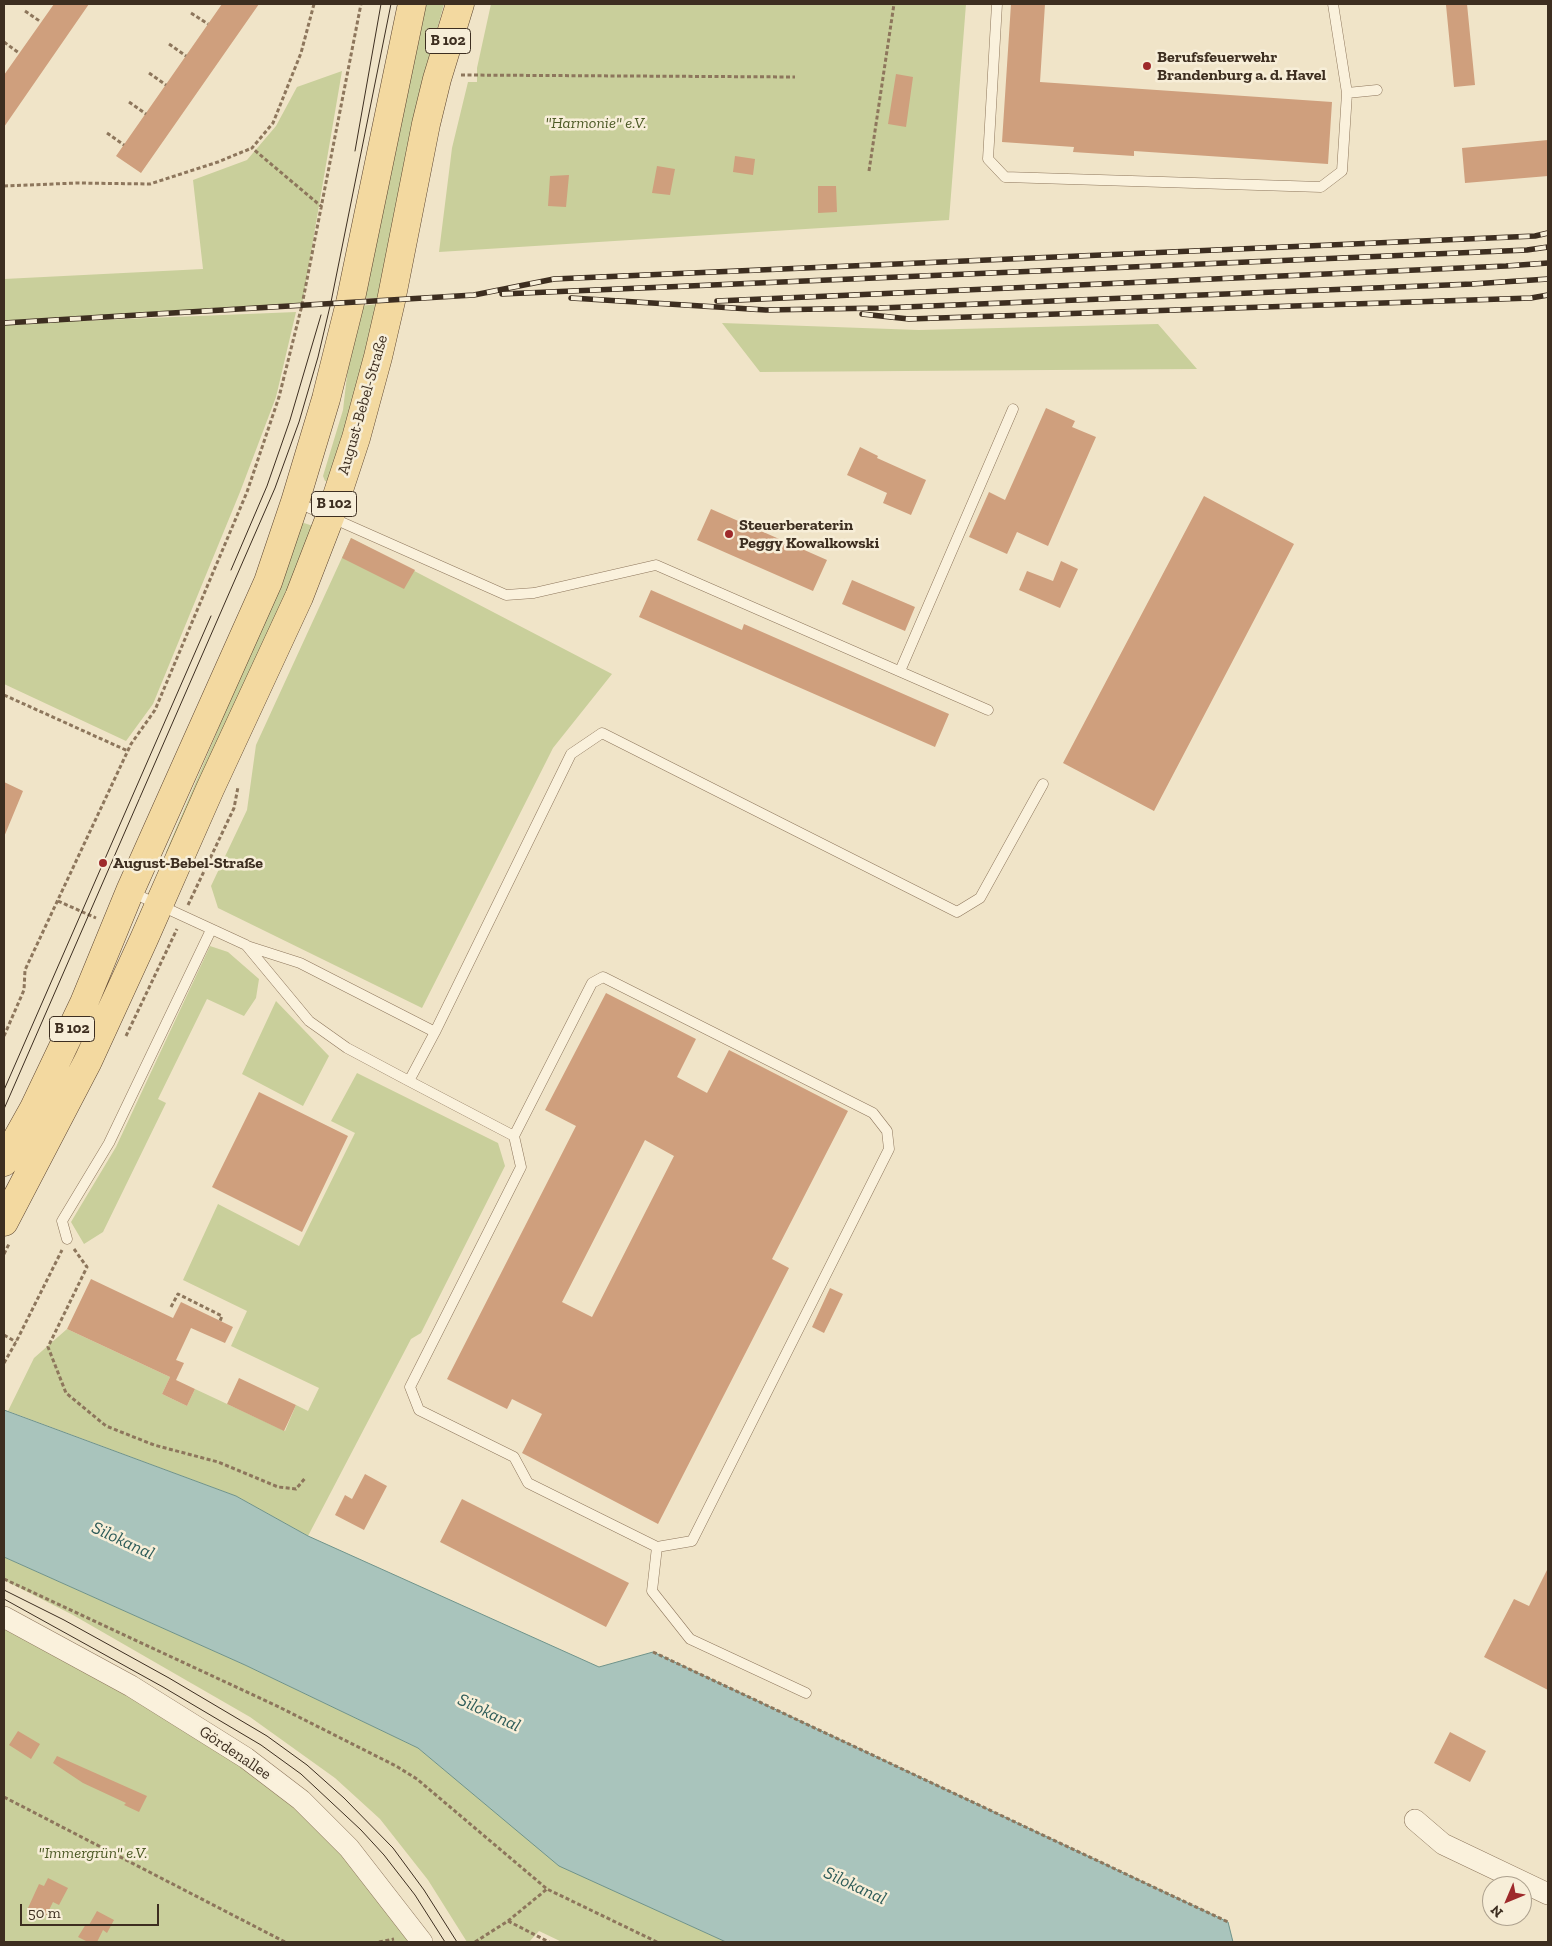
<!DOCTYPE html>
<html>
<head>
<meta charset="utf-8">
<style>
  body { margin:0 }
  #map { position:relative; width:1552px; height:1946px; overflow:hidden; background:#f0e4c8; font-family:"Zilla Slab",serif }
  canvas { display:block }
  .frame { position:absolute; inset:0; border:5px solid #3d2e20; pointer-events:none }
  .north { position:absolute; left:1482px; top:1876px; width:50px; height:50px; box-sizing:border-box; background:#f7eed8; border:1px solid #ada18e; border-radius:50%; rotate:225deg; font-size:14px; font-weight:700; line-height:20px; text-align:center; color:#3d2e20 }
  .north::after { content:''; display:block; margin:auto; width:18px; height:22px; background:#9e2a2b; clip-path:polygon(50% 0,100% 100%,50% 72%,0 100%) }
  .scale { position:absolute; left:20px; top:1904px; width:139px; height:22px; box-sizing:border-box; border:2px solid #3d2e20; border-top:0; padding-left:6px; font-size:15px; line-height:18px; white-space:nowrap; color:#3d2e20; -webkit-text-stroke:4px #f7eed8; paint-order:stroke }
</style>
</head>
<body>
<div id="map">
<canvas width="1552" height="1946"></canvas>
<div class="frame"></div>
<div class="north">N</div>
<div class="scale">50 m</div>
</div>
<script>
const context = document.querySelector('canvas').getContext('2d');
context.lineJoin = 'round';
function fillPath(path, color) { context.fillStyle = color; context.fill(path, 'evenodd'); }
const shape = rows => new Path2D(rows.map(r => 'M' + r).join(''));
function strokePath(path, color, width, dash) { context.strokeStyle = color; context.lineWidth = width; context.lineCap = dash ? 'butt' : 'round'; context.setLineDash(dash || []); context.stroke(path); }
function write(font, color, halo, rows, align = 'center') {
  context.font = font + ' "Zilla Slab",serif'; context.lineWidth = 5; context.setLineDash([]); context.textBaseline = 'middle'; context.strokeStyle = halo; context.fillStyle = color; for (const [text, x, y, turn = 0] of rows) {
    context.save(); context.translate(x, y); context.rotate((+turn || 0) * Math.PI / 180); context.textAlign = isNaN(turn) ? turn : align; if (halo) context.strokeText(text, 0, 0); context.fillText(text, 0, 0); context.restore();
  }
}
const green = shape([
  [420,4,444,4,423,80,380,298,360,298],
  [491,4,966,4,949,220,439,252,452,148,468,82,477,82,477,68],
  [342,71,302,305,4,323,4,279,203,269,193,180,247,160,276,126,297,87],
  [379,304,331,481,325,481,323,476,343,410,350,350,359,306],
  [296,312,276,397,240,492,153,704,126,741,4,684,4,324],
  [722,323,919,330,1158,324,1197,369,760,372],
  [298,521,316,527,170,854,166,852,217,732],
  [351,538,612,674,553,748,422,1008,218,908,211,886,247,810,256,745],
  [210,946,228,952,259,979,256,998,244,1016,207,999,158,1099,166,1103,103,1232,84,1244,71,1222,116,1147],
  [276,1001,329,1056,303,1106,242,1074],
  [357,1073,498,1143,505,1166,421,1333,411,1339,308,1536,236,1496,8,1411,34,1358,67,1329,170,1377,162,1394,187,1406,195,1389,285,1431,296,1405,308,1411,319,1388,231,1346,247,1311,183,1280,218,1204,299,1246,355,1133,331,1121],
  [4,1557,245,1665,418,1748,560,1866,726,1942,562,1942,539,1931,529,1942,467,1942,428,1880,380,1819,335,1778,250,1717,73,1615,4,1580],
  [4,1625,125,1691,241,1767,289,1802,330,1840,412,1942,4,1942]
]);
const water = shape([
  [4,1410,236,1496,308,1536,599,1667,653,1652,1228,1922,1233,1942,726,1942,559,1866,418,1748,245,1665,4,1557,4,1410]
]);
const building = shape([
  [54,4,89,4,4,127,4,75],
  [222,4,259,4,141,173,116,156],
  [1011,4,1045,4,1040,82,1332,102,1328,164,1134,151,1134,156,1073,152,1074,147,1002,142],
  [1467,4,1475,85,1454,87,1446,5],
  [896,74,913,77,906,127,888,124],
  [1548,140,1548,176,1465,183,1462,148],
  [735,156,755,159,753,175,733,172],
  [657,166,675,169,670,195,652,193],
  [569,175,566,207,548,206,550,176],
  [818,186,836,186,837,212,818,213],
  [1046,408,1075,421,1072,427,1096,437,1048,546,1017,532,1007,554,969,537,989,492,1005,500],
  [860,447,878,456,877,458,926,480,911,515,883,503,887,493,847,475],
  [1204,496,1294,544,1154,811,1063,763],
  [711,509,827,560,813,591,697,540],
  [351,538,415,570,404,589,342,558],
  [1061,561,1078,569,1060,608,1019,590,1027,571,1053,581],
  [852,580,915,607,905,631,842,604],
  [651,590,742,630,744,624,949,714,935,747,639,617],
  [4,782,23,791,4,837],
  [606,993,696,1039,677,1077,707,1093,729,1050,848,1111,772,1259,789,1268,658,1524,522,1453,542,1414,512,1399,507,1409,447,1379,576,1126,545,1110],
  [645,1140,674,1156,592,1317,562,1302],
  [259,1092,348,1136,302,1232,212,1187],
  [91,1279,173,1318,181,1302,233,1327,225,1343,191,1328,176,1360,184,1363,176,1380,195,1389,187,1406,162,1394,170,1377,67,1329],
  [830,1288,843,1294,824,1333,812,1327],
  [239,1378,296,1405,284,1431,227,1404],
  [365,1474,387,1486,364,1530,335,1515,345,1495,352,1499],
  [462,1499,629,1583,606,1627,440,1542],
  [1548,1568,1548,1690,1484,1657,1514,1599,1529,1606],
  [18,1731,40,1744,31,1759,9,1745],
  [1450,1732,1486,1751,1470,1782,1434,1763],
  [57,1756,147,1796,139,1812,124,1805,126,1803,83,1783,53,1763],
  [48,1878,68,1888,59,1905,53,1902,46,1916,28,1908,39,1884,44,1886],
  [97,1911,114,1920,107,1933,103,1930,97,1942,88,1942,78,1937,86,1924,89,1925]
]);
const path = shape([
  [314,4,301,53,273,123,252,148,322,207],
  [25,11,41,22],
  [191,13,208,24],
  [4,42,19,53],
  [169,44,186,56],
  [149,73,166,85],
  [461,75,795,77],
  [129,102,146,114],
  [107,133,124,145],
  [869,171,894,4],
  [4,186,77,183,150,184,218,162,252,148],
  [4,695,128,751],
  [58,901,96,918],
  [188,905,234,808,238,787],
  [4,1036,24,990,25,970,131,744,155,710,247,492,279,397,302,305,361,4],
  [126,1036,177,929],
  [74,1249,87,1267,48,1347,66,1393,106,1426,154,1445,218,1462,278,1487,296,1489,306,1477],
  [4,1254,9,1244],
  [171,1307,178,1294,222,1316,220,1321],
  [4,1335,16,1342],
  [4,1363,16,1342,62,1250],
  [4,1579,279,1707,396,1766,417,1779,547,1889,657,1942],
  [653,1652,1228,1922],
  [4,1797,285,1942],
  [508,1921,549,1942],
  [379,1942,394,1939],
  [475,1942,508,1921,547,1889]
]);
const service = shape([
  [997,4,988,159,1005,177,1321,187,1342,171,1347,93,1377,90],
  [1333,4,1347,93],
  [296,502,506,595,534,593,656,565,988,710],
  [900,671,1013,409],
  [131,892,246,945,309,1021,347,1048,409,1081,435,1032,571,754,602,733,957,912,980,898,1043,784],
  [247,946,300,963,435,1032],
  [409,1081,514,1136,521,1167,410,1387,419,1410,514,1457,528,1483,657,1547,692,1541,889,1149,887,1131,873,1113,603,977,592,983,514,1136],
  [67,1239,62,1221,109,1143,211,930],
  [657,1547,652,1591,690,1639,806,1693]
]);
const minor = shape([
  [4,1617,131,1686,246,1758,301,1800,349,1848,422,1942],
  [1415,1820,1443,1844,1548,1894]
]);
const primary = shape([
  [4,1162,34,1108,84,1003,130,891,268,582,295,502,326,399,350,303,412,4],
  [4,1222,88,1061,144,939,210,789,299,597,330,517,356,438,378,357,391,301,426,124,437,79,460,4]
]);
const tram = shape([
  [355,151,381,4],
  [231,570,267,486,290,420,321,315],
  [4,1090,211,616],
  [4,1109,275,488,299,422,318,357,331,302,391,4],
  [4,1590,64,1620,169,1678,267,1736,307,1765,344,1798,393,1848,424,1890,457,1942],
  [4,1599,163,1687,261,1745,301,1774,361,1830,384,1855,415,1895,445,1942]
]);
const rail = shape([
  [502,294,1527,250,1548,247],
  [571,298,766,310,880,308,1472,284,1548,279],
  [717,301,1506,266,1548,263],
  [862,314,909,319,1531,298,1548,295],
  [4,323,474,295,554,279,1535,236,1548,233]
]);
const markers = [
  [1147,66,5,"#9e2a2b"],
  [729,534,5,"#9e2a2b"],
  [103,863,5,"#9e2a2b"]
];
const shields = [
  [448,41,45],
  [334,504,45],
  [72,1029,45]
];
const shieldNames = [
  ["B 102",448,41],
  ["B 102",334,504],
  ["B 102",72,1029]
];
const poiNames = [
  ["Berufsfeuerwehr",1157,57],
  ["Brandenburg a. d. Havel",1157,75],
  ["Steuerberaterin",739,525],
  ["Peggy Kowalkowski",739,543],
  ["August-Bebel-Straße",113,863]
];
const parkNames = [
  ["\"Harmonie\" e.V.",596,123],
  ["\"Immergrün\" e.V.",93,1853]
];
const streetNames = [
  ["August-Bebel-Straße",363,405,-74],
  ["Gördenallee",235,1753,34]
];
const waterNames = [
  ["Silokanal",123,1541,25],
  ["Silokanal",489,1713,25],
  ["Silokanal",855,1886,25]
];
fillPath(green, '#c9cf9b');
fillPath(water, '#a9c4bc');
strokePath(water, '#6f938a', 1);
fillPath(building, '#cf9f7d');
strokePath(service, '#8d765c', 11);
strokePath(minor, '#8d765c', 22);
strokePath(primary, '#5b4430', 29);
strokePath(path, '#8d765c', 3, [4, 2.5]);
strokePath(service, '#faf1dc', 10);
strokePath(minor, '#faf1dc', 21);
strokePath(primary, '#f3d9a0', 28);
strokePath(tram, '#3d2e20', 1);
strokePath(rail, '#3d2e20', 5.5);
strokePath(rail, '#f7eed8', 4, [11]);
for (const [x, y, r, color] of markers) { const dot = new Path2D(); dot.arc(x, y, r, 0, 2 * Math.PI); context.fillStyle = color; context.fill(dot); strokePath(dot, '#f7eed8', 2); }
for (const [x, y, w] of shields) { const box = new Path2D(); box.roundRect(x - w / 2, y - 12.5, w, 25, 4); context.fillStyle = '#f7eed8'; context.fill(box); strokePath(box, '#3d2e20', 1); }
write('bold 15px', '#3d2e20', null, shieldNames);
write('bold 16px', '#3d2e20', '#f7eed8', poiNames, 'left');
write('italic 16px', '#4d5a26', '#f7eed8', parkNames);
write('16px', '#3d2e20', '#f7eed8', streetNames);
write('italic 18px', '#2f5d5a', '#f7eed8', waterNames);
</script>
</body>
</html>
